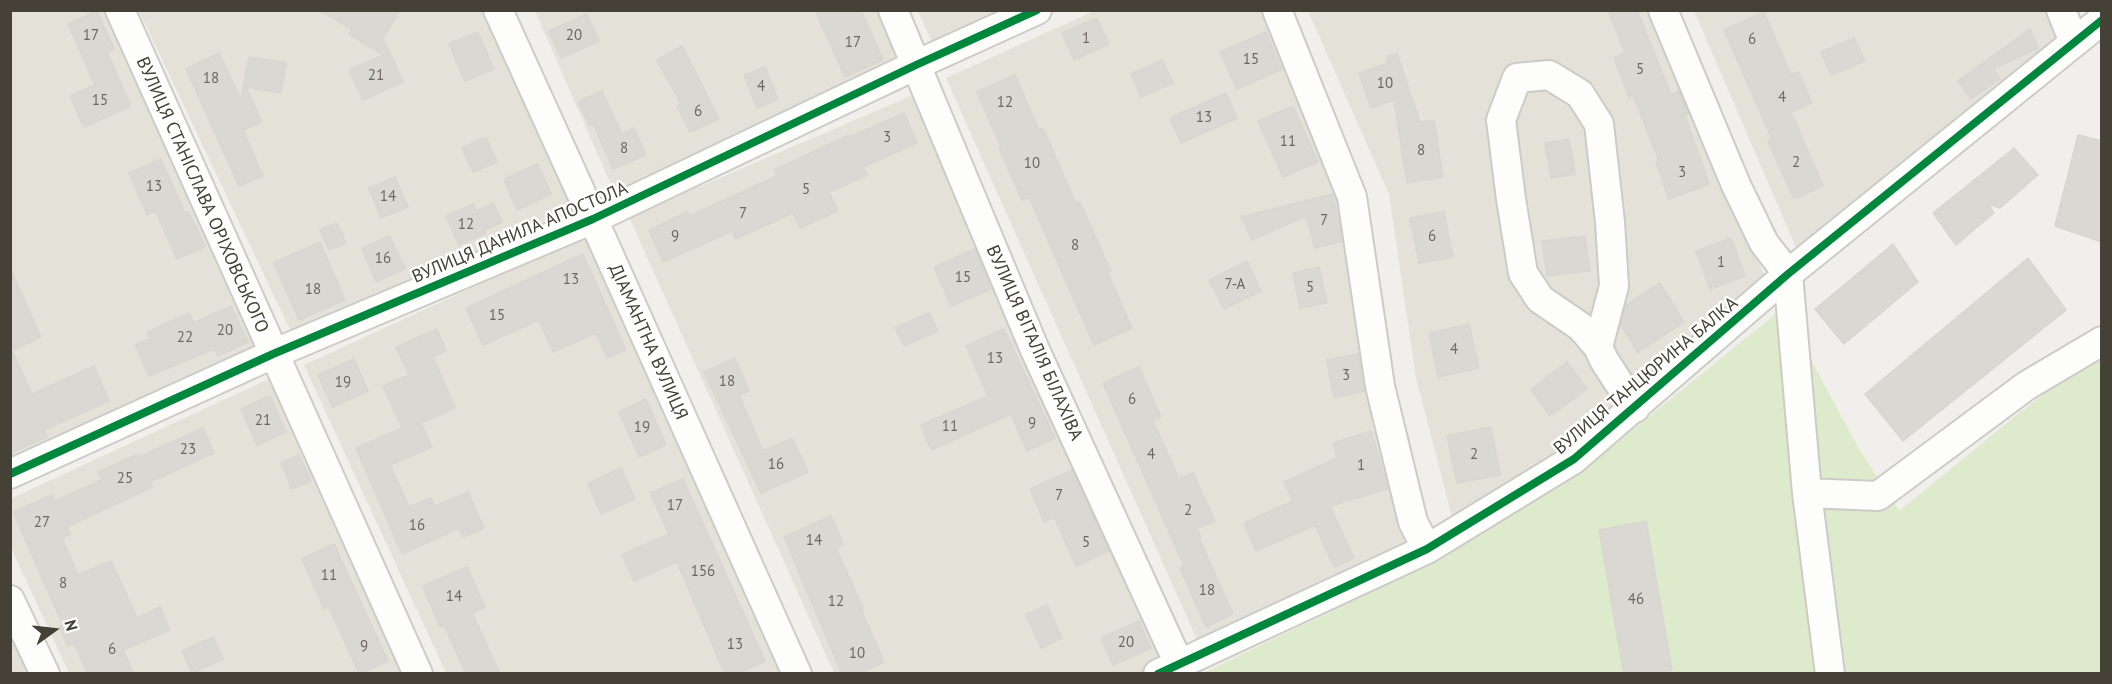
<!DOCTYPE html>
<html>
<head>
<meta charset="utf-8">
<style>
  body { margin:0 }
  #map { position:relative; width:2112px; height:684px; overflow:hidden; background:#f0efeb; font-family:"PT Sans",sans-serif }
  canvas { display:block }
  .frame { position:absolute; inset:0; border:12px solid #464137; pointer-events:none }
  .north { position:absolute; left:24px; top:600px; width:60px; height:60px; -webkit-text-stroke:4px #fff; paint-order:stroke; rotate:75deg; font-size:16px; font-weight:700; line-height:24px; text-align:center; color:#464137 }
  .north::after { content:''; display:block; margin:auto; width:21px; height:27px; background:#464137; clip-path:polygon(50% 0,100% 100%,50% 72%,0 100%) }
</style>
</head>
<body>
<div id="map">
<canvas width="2112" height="684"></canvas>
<div class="frame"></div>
<div class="north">N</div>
</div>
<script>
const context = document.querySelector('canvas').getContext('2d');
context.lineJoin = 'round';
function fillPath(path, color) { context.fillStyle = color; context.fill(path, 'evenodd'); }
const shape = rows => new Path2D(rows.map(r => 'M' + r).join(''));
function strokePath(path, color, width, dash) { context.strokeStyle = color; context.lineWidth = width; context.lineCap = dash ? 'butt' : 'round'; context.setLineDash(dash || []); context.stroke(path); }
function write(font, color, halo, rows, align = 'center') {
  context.font = font + ' "PT Sans",sans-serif'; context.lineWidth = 5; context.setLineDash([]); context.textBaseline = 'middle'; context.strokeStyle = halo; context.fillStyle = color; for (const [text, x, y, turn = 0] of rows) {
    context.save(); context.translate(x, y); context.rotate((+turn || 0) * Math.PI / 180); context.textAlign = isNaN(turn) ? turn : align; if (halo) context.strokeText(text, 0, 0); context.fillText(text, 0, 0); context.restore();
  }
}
const residential = shape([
  [10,11,106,11,263,350,10,467],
  [139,11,484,11,578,214,292,334],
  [535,11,882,11,905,64,615,194],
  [918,11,1034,11,938,55],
  [1094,11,1268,11,1351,203,1414,544,1199,644,946,78],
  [1308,11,1652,11,1766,279,1569,450,1452,517,1416,378,1389,194],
  [1694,11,2048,11,2063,47,1798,252],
  [913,95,1169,659,1138,674,834,673,629,217],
  [589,234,790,673,446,673,304,365],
  [273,377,411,673,69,673,11,548,10,499],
  [11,614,38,673,11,673]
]);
const green = shape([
  [1783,308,1858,447,1899,511,2023,410,2048,391,2101,359,2101,673,1201,674,1436,561,1582,471]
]);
const building = shape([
  [319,10,400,10,383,38,403,82,363,100,349,70,383,55,349,34,352,29,319,10],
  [815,10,861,10,883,60,845,77,815,10],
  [1608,10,1637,10,1671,95,1679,91,1688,113,1685,115,1709,184,1669,199,1656,162,1659,161,1633,95,1629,97,1614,58,1625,53,1608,10],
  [97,11,114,49,107,52,131,106,84,127,70,96,95,85,68,24,97,11],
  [1764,12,1791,75,1799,72,1812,103,1791,112,1823,186,1794,199,1768,141,1772,139,1724,30,1764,12],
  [587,14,599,41,561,58,549,31,587,14],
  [1097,18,1109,44,1074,60,1062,33,1097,18],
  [2030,29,2038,48,1993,69,2000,79,1971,99,1958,81,2030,29],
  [478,32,494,69,465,81,449,44,478,32],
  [1266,32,1282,69,1237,89,1220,52,1266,32],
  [1854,38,1865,61,1831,75,1821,52,1854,38],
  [682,46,719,119,690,132,677,106,681,104,657,60,682,46],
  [219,53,241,100,249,57,286,63,281,93,246,87,262,122,243,130,263,176,239,186,186,69,219,53],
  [1397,53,1420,122,1434,120,1443,177,1407,183,1394,100,1371,108,1359,73,1388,63,1387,56,1397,53],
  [1162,60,1173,83,1141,97,1131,74,1162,60],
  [765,67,778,99,757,108,744,75,765,67],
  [1015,75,1039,130,1043,128,1076,204,1080,202,1111,271,1108,273,1132,328,1094,345,1029,197,1022,200,999,148,1001,147,977,92,1015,75],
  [602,91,622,134,634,128,646,155,613,169,593,124,590,126,578,102,602,91],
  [1226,93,1237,118,1181,143,1170,118,1226,93],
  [1293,106,1318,162,1283,177,1258,121,1293,106],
  [904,113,917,143,863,167,867,175,829,192,838,211,800,228,793,213,735,239,732,231,663,262,649,230,687,212,689,216,777,176,774,170,849,135,850,137,904,113],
  [2078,135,2102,141,2102,242,2055,226,2078,135],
  [486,137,497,162,473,172,462,148,486,137],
  [1569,139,1575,174,1551,178,1545,143,1569,139],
  [2014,148,2038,175,2000,208,1988,204,1994,213,1956,245,1933,213,2014,148],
  [161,159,185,213,189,212,205,247,177,259,156,211,147,215,129,173,161,159],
  [538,164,551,194,517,210,504,179,538,164],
  [395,177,408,207,381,218,369,188,395,177],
  [1333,194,1342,241,1315,248,1306,216,1252,240,1241,217,1333,194],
  [493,203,502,222,485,230,486,233,459,245,446,216,474,204,476,211,493,203],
  [1444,212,1453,257,1419,263,1410,218,1444,212],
  [337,223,346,243,329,250,320,230,337,223],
  [390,236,405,269,376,282,362,248,390,236],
  [1585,236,1590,271,1547,276,1542,241,1585,236],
  [1731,238,1745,276,1710,289,1696,251,1731,238],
  [320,242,345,300,299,320,274,263,320,242],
  [1893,244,1918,282,1844,344,1815,309,1893,244],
  [975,249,991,289,951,306,934,267,975,249],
  [583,254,626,350,607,358,596,333,553,352,539,320,483,345,466,308,583,254],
  [2028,258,2066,310,1903,441,1865,394,2028,258],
  [1247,261,1261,291,1224,309,1209,280,1247,261],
  [1319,267,1327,303,1300,308,1293,273,1319,267],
  [10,268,41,337,12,350,32,394,94,366,109,401,44,430,47,437,10,453,10,268],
  [1660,283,1684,322,1638,352,1621,325,1626,305,1660,283],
  [231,306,248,342,218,356,214,349,149,376,135,345,150,339,147,332,189,313,194,323,231,306],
  [929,313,938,331,904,346,895,328,929,313],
  [1469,324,1479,368,1438,377,1429,333,1469,324],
  [437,329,446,351,433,357,455,408,421,423,432,447,390,465,409,507,431,498,435,506,468,492,484,528,463,537,459,528,402,554,356,448,402,428,383,386,409,375,396,347,437,329],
  [1004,329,1055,438,1027,451,1011,414,931,450,921,425,988,396,966,346,1004,329],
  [1358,354,1364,391,1334,398,1327,360,1358,354],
  [735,358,749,391,739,395,763,451,792,438,808,472,761,493,704,372,735,358],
  [354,359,368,391,332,407,318,375,354,359],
  [1567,362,1587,389,1550,416,1531,389,1567,362],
  [1139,367,1161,417,1153,421,1179,479,1193,473,1215,521,1197,528,1201,538,1199,538,1233,614,1206,627,1180,568,1184,566,1103,383,1139,367],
  [270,396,286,432,257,445,241,409,270,396],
  [646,399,666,445,639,457,619,412,646,399],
  [1491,427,1500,475,1457,483,1447,436,1491,427],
  [203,428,214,453,150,482,152,487,67,527,70,534,62,538,78,575,111,561,137,618,160,607,170,630,123,650,134,674,88,674,74,643,68,646,59,627,63,625,13,512,52,495,55,501,102,480,98,472,138,454,139,457,203,428],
  [1371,431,1388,489,1330,506,1354,558,1334,567,1315,525,1256,551,1244,523,1293,501,1284,482,1337,458,1333,443,1371,431],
  [299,455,311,481,292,489,281,463,299,455],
  [621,468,635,499,601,514,588,483,621,468],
  [1072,470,1109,551,1076,566,1054,517,1044,522,1030,489,1072,470],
  [683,479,765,661,736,674,725,674,677,562,634,581,622,555,669,534,650,493,683,479],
  [831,516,844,545,836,548,863,608,861,609,884,662,859,674,842,674,784,537,831,516],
  [1646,521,1672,670,1655,674,1624,674,1599,530,1646,521],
  [334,544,388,661,360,674,359,674,329,607,324,609,302,559,334,544],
  [467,567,485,607,472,613,500,674,466,674,444,625,440,627,423,586,467,567],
  [1047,605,1062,638,1041,648,1026,615,1047,605],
  [1139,621,1151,648,1113,665,1101,638,1139,621],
  [213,637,223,659,192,673,182,651,213,637]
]);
const minor = shape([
  [120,10,418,674],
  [498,10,593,219,797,674],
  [893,10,1035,350,1179,664,1178,674],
  [1277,10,1352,197,1380,386,1413,522,1427,549],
  [1663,10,1736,185,1764,243,1788,274,1807,493,1830,674],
  [2061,10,2074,42],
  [1598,347,1614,286,1610,222,1599,124,1580,94,1549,75,1517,78,1501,120,1511,199,1523,273,1540,299,1581,327,1598,347,1604,360,1635,408],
  [10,474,273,354,593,219,916,65,1037,10],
  [1807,493,1878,496,2026,386,2102,341],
  [10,600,45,674],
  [1158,674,1427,549,1574,459,1788,274,2102,20]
]);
const cycleway = shape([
  [10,474,273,354,593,219,916,65,1037,10],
  [1158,674,1427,549,1574,459,1788,274,2102,20]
]);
const numberNames = [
  ["17",91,36],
  ["20",574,36],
  ["1",1086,39],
  ["6",1752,40],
  ["17",853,43],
  ["15",1251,60],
  ["5",1640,70],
  ["21",376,76],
  ["18",211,79],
  ["10",1385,84],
  ["4",761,87],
  ["4",1782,98],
  ["15",100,101],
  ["12",1005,103],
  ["6",698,112],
  ["13",1204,118],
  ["3",887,138],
  ["11",1288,142],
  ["8",624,149],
  ["8",1421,151],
  ["2",1796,163],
  ["10",1032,164],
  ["3",1682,173],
  ["13",154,187],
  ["5",806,190],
  ["14",388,197],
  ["7",743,214],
  ["7",1324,221],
  ["12",466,225],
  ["9",675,237],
  ["6",1432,237],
  ["8",1075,246],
  ["16",383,259],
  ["1",1721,263],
  ["15",963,278],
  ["13",571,280],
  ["7-А",1235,285],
  ["5",1310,288],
  ["18",313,290],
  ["15",497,316],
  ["20",225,331],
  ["22",185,338],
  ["4",1454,350],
  ["13",995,359],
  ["3",1346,376],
  ["18",727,382],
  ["19",343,383],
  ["6",1132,400],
  ["21",263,421],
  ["9",1032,424],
  ["11",950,427],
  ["19",642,428],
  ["23",188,450],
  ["4",1151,455],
  ["2",1474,455],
  ["16",776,465],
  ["1",1361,466],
  ["25",125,479],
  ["7",1059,496],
  ["17",675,506],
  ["2",1188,511],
  ["27",42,523],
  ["16",417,526],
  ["14",814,541],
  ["5",1086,543],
  ["156",703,572],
  ["11",329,576],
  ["8",63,584],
  ["18",1207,591],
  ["14",454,597],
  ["46",1636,600],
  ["12",836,602],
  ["20",1126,643],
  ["13",735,645],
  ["9",364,647],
  ["6",112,650],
  ["10",857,654]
];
const streetNames = [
  ["ВУЛИЦЯ СТАНІСЛАВА ОРІХОВСЬКОГО",202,195,66],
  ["ВУЛИЦЯ ДАНИЛА АПОСТОЛА",520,233,-23],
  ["ДІАМАНТНА ВУЛИЦЯ",648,342,66],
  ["ВУЛИЦЯ ВІТАЛІЯ БІЛАХІВА",1034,343,66],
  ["ВУЛИЦЯ ТАНЦЮРИНА БАЛКА",1646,376,-40]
];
fillPath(residential, '#e4e1d9');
fillPath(green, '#ddeacc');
fillPath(building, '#dad8d3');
strokePath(building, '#d9d6d1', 1.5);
strokePath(minor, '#cdcbc7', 32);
strokePath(minor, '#fdfdfc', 28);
strokePath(cycleway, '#00873e', 8);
write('15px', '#6c685f', null, numberNames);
write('18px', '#464137', '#fff', streetNames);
</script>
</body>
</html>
